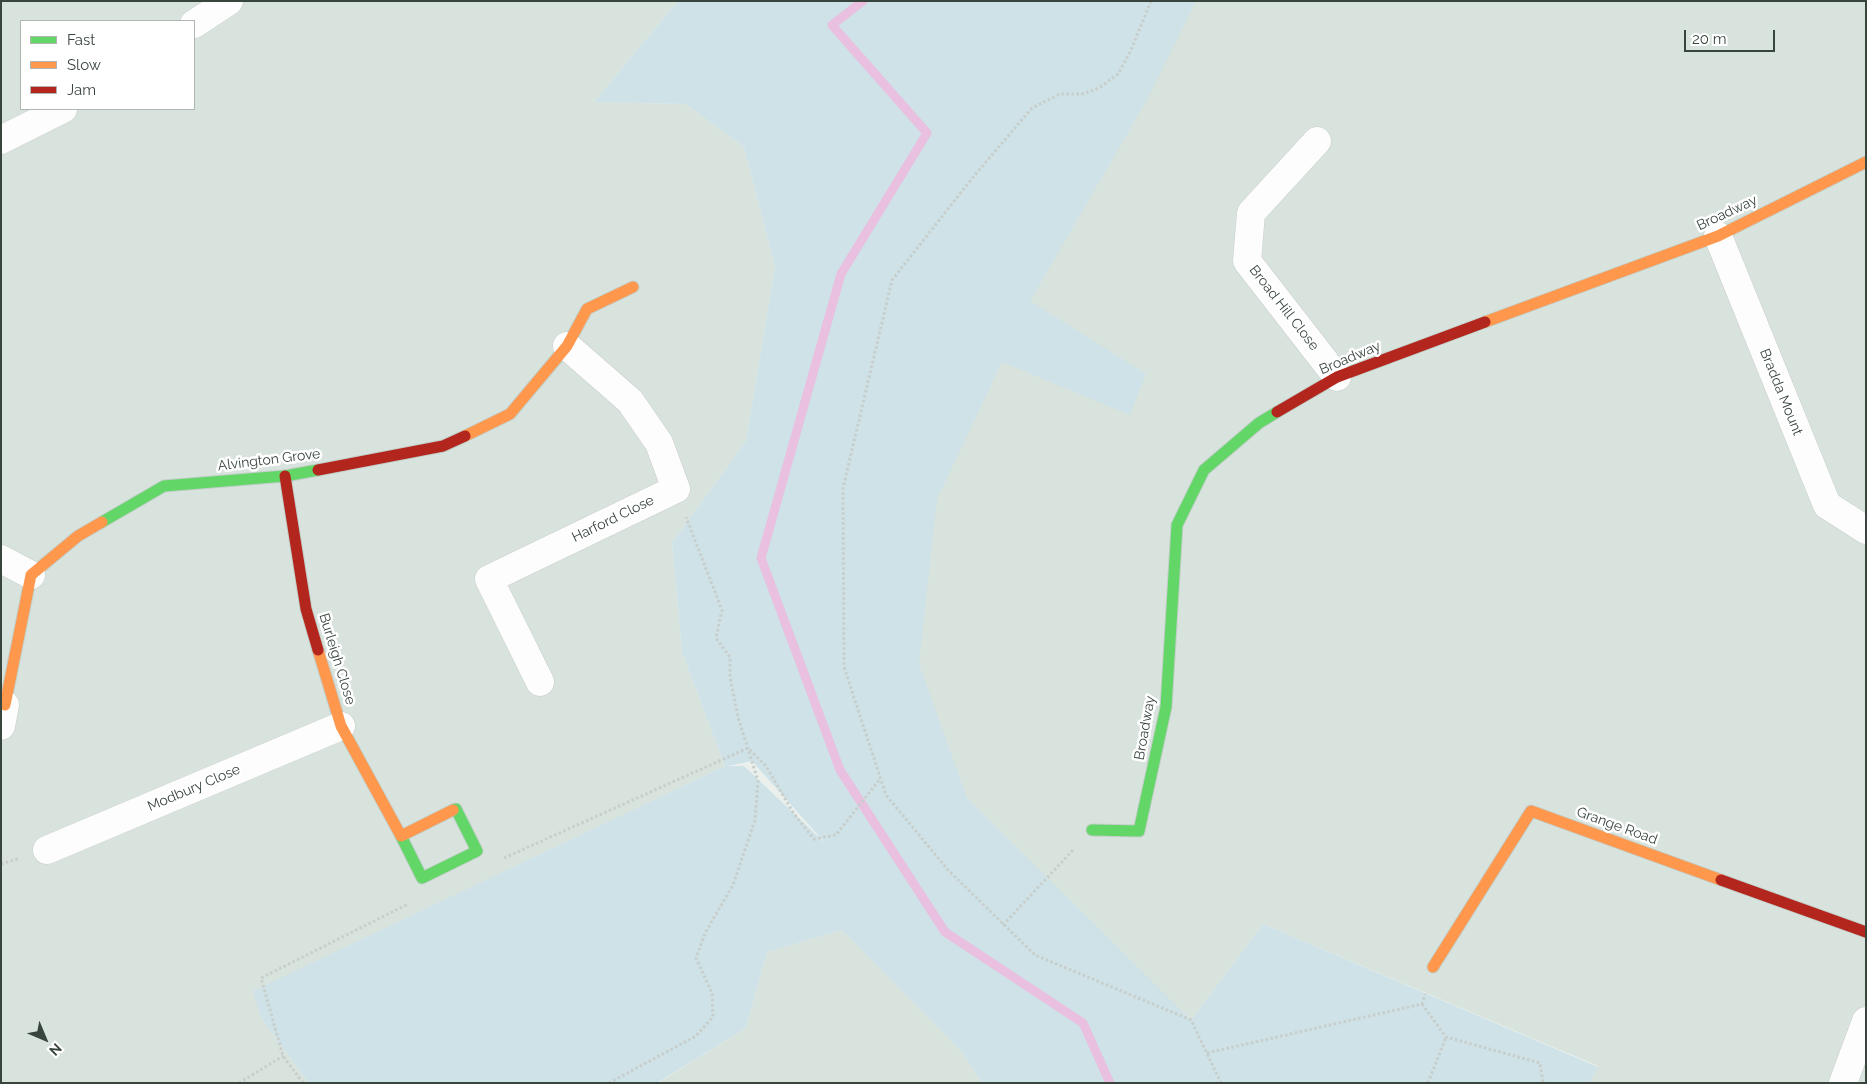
<!DOCTYPE html>
<html>
<head>
<meta charset="utf-8">
<style>
  body { margin:0 }
  #map { position:relative; width:1867px; height:1084px; overflow:hidden; background:#ebf0ed; font-family:Raleway,sans-serif }
  canvas { display:block }
  .frame { position:absolute; inset:0; border:2px solid #38453d; pointer-events:none }
  .legend { position:absolute; left:20px; top:20px; width:175px; height:90px; box-sizing:border-box; background:#fff; border:1px solid #afb5b1; margin:0; padding:6px 9px; list-style:none; font-size:15px; color:#38453d }
  .legend li { display:flex; align-items:center; gap:10px; height:25px }
  .legend b { width:25px; border:1px solid #afb5b1 }
  .north { position:absolute; left:20px; top:1014px; width:50px; height:50px; -webkit-text-stroke:4px #fff; paint-order:stroke; rotate:135deg; font-size:14px; font-weight:700; line-height:20px; text-align:center; color:#38453d }
  .north::after { content:''; display:block; margin:auto; width:18px; height:22px; background:#38453d; clip-path:polygon(50% 0,100% 100%,50% 72%,0 100%) }
  .scale { position:absolute; left:1684px; top:30px; width:91px; height:22px; box-sizing:border-box; border:2px solid #38453d; border-top:0; padding-left:6px; font-size:15px; line-height:18px; white-space:nowrap; color:#38453d; -webkit-text-stroke:4px #fff; paint-order:stroke }
</style>
</head>
<body>
<div id="map">
<canvas width="1867" height="1084"></canvas>
<div class="frame"></div>
<ul class="legend">
<li><b style="height:6px;background:#63d668"></b>Fast</li>
<li><b style="height:6px;background:#ff974d"></b>Slow</li>
<li><b style="height:6px;background:#b3261e"></b>Jam</li>
</ul>
<div class="north">N</div>
<div class="scale">20 m</div>
</div>
<script>
const context = document.querySelector('canvas').getContext('2d');
context.lineJoin = 'round';
function fillPath(path, color) { context.fillStyle = color; context.fill(path, 'evenodd'); }
const shape = rows => new Path2D(rows.map(r => 'M' + r).join(''));
function strokePath(path, color, width, dash) { context.strokeStyle = color; context.lineWidth = width; context.lineCap = dash ? 'butt' : 'round'; context.setLineDash(dash || []); context.stroke(path); }
function write(font, color, halo, rows, align = 'center') {
  context.font = font + ' Raleway,sans-serif'; context.lineWidth = 5; context.setLineDash([]); context.textBaseline = 'middle'; context.strokeStyle = halo; context.fillStyle = color; for (const [text, x, y, turn = 0] of rows) {
    context.save(); context.translate(x, y); context.rotate((+turn || 0) * Math.PI / 180); context.textAlign = isNaN(turn) ? turn : align; if (halo) context.strokeText(text, 0, 0); context.fillText(text, 0, 0); context.restore();
  }
}
const residential = shape([
  [1,1,678,1,594,102,686,104,744,147,775,267,746,441,672,543,682,652,725,766,254,991,261,1018,309,1083,1,1083],
  [21,21,194,21,194,109,21,109],
  [1151,1,1866,1,1866,1083,1590,1083,1598,1066,1263,924,1191,1020,948,870,843,488],
  [842,930,962,1052,982,1083,658,1083,746,1028,767,952]
]);
const green = shape([
  [678,1,1196,1,1148,98,1030,301,1146,374,1130,415,1002,362,937,499,919,664,967,798,1191,1020,1263,924,1598,1067,1590,1083,982,1083,962,1052,842,930,767,952,746,1028,657,1083,309,1083,261,1018,253,991,725,766,682,652,672,543,746,441,775,267,744,147,686,104,594,102],
  [752,761,827,845,744,766,728,766]
]);
const stream = shape([
  [863,1,832,25,927,133,841,274,761,558,840,770,945,932,1083,1023,1110,1083]
]);
const path = shape([
  [1151,1,1131,50,1118,74,1099,88,1082,94,1060,94,1032,108,974,176,892,280,843,488,844,667,886,795,948,870,1035,955,1191,1020,1221,1083],
  [504,858,748,748,766,766,794,814,814,839,836,835,880,779],
  [1,864,20,858],
  [1003,925,1073,850],
  [1422,1004,1446,1037,1540,1063,1543,1083],
  [1207,1053,1422,1004,1425,994],
  [239,1083,283,1056],
  [303,1083,283,1056,261,978,408,904],
  [609,1083,696,1036,713,1017,712,993,696,958,705,933,733,885,755,820,758,781,738,717,730,677,730,657,716,638,722,610,686,517],
  [1428,1083,1446,1037]
]);
const street = shape([
  [194,24,229,1],
  [1,140,63,109],
  [1317,141,1251,213,1247,261,1337,377],
  [1718,236,1827,505,1866,530],
  [1,559,31,575],
  [540,682,489,579,676,489,659,443,630,401,567,346],
  [1,705,5,705,1,726],
  [47,850,341,726],
  [1843,1083,1866,1021]
]);
const fast = shape([
  [102,522,164,486,285,476,318,470],
  [1092,830,1139,831,1166,707,1177,525,1204,470,1259,423,1277,412],
  [401,836,422,878,477,851,456,809,453,810]
]);
const slow = shape([
  [1485,322,1718,236,1866,162],
  [465,436,510,414,567,346,587,309,633,287],
  [318,650,341,726,401,836,453,810],
  [5,705,31,575,78,536,102,522],
  [1433,967,1531,811,1721,880]
]);
const jam = shape([
  [1277,412,1337,377,1485,322],
  [318,470,443,446,465,436],
  [285,476,306,609,318,650],
  [1721,880,1866,932]
]);
const streetNames = [
  ["Broadway",1727,213,-25],
  ["Broad Hill Close",1284,308,52],
  ["Broadway",1350,358,-23],
  ["Bradda Mount",1781,392,68],
  ["Alvington Grove",269,460,-7],
  ["Harford Close",613,519,-26],
  ["Burleigh Close",337,659,73],
  ["Broadway",1145,728,-80],
  ["Modbury Close",194,788,-23],
  ["Grange Road",1617,826,20]
];
fillPath(residential, '#d9e3de');
fillPath(green, '#cee2e7');
strokePath(stream, '#e9c0e0', 9);
strokePath(street, '#c9cecb', 29);
strokePath(fast, '#c2cec8', 13);
strokePath(slow, '#c2cec8', 13);
strokePath(jam, '#c2cec8', 13);
strokePath(path, '#c8cecb', 3, [2.5, 2.5]);
strokePath(street, '#fcfdfc', 28);
strokePath(fast, '#63d668', 11);
strokePath(slow, '#ff974d', 11);
strokePath(jam, '#b3261e', 11);
write('14px', '#38453d', '#fff', streetNames);
</script>
</body>
</html>
